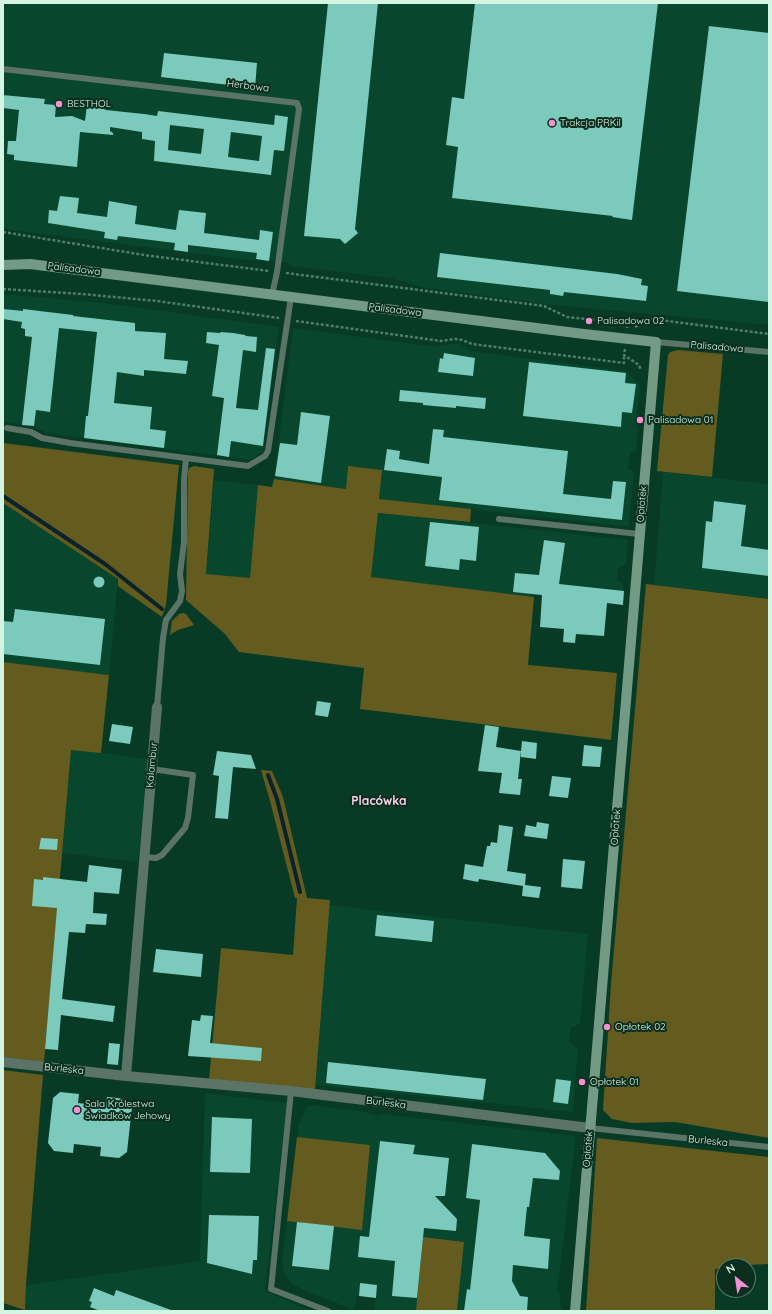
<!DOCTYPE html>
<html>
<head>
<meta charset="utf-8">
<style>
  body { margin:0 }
  #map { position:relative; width:772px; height:1314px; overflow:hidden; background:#073b26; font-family:Quicksand,sans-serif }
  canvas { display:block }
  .frame { position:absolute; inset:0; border:4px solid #d5f5e3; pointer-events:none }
  .north { position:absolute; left:716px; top:1258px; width:40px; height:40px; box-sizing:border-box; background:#0c2e1f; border:1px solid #5c7e6d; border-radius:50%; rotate:330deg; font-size:11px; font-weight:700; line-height:16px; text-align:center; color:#d5f5e3 }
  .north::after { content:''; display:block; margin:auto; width:14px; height:18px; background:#f491d3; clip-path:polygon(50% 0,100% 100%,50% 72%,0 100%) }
</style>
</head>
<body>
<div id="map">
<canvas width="772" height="1314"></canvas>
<div class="frame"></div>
<div class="north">N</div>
</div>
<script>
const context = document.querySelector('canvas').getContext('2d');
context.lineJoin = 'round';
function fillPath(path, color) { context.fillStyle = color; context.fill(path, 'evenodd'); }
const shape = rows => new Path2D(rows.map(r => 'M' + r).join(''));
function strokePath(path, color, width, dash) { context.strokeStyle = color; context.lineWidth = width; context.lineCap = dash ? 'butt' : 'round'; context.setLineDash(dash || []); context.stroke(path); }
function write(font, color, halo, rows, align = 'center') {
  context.font = font + ' Quicksand,sans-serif'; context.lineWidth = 4; context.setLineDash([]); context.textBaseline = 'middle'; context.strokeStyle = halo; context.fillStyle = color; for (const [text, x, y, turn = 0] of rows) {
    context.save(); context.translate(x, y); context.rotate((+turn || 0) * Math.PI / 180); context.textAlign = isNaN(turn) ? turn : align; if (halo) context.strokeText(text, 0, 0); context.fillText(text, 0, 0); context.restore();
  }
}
const built = shape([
  [3,3,769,3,769,325,552,305,421,287,390,278,292,266,286,262,256,259,256,261,3,229],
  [3,294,112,304,279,327,262,452,253,459,244,459,46,433,34,426,3,422],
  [293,328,437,347,440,345,460,343,470,351,625,371,640,385,636,426,638,428,636,451,630,453,628,469,634,471,629,527,379,499,381,470,348,466,346,489,274,479],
  [663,472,769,484,769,599,654,585],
  [214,480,258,485,250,578,206,575],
  [3,503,118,579,109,675,3,662],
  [378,513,503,526,628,540,626,564,618,568,617,580,624,585,623,605,535,595,534,597,497,593,371,577],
  [71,749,148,759,138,862,62,853],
  [329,905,588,934,580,1024,571,1027,569,1043,578,1047,573,1112,316,1085],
  [205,1093,287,1103,265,1291,307,1309,306,1311,25,1310,26,1285,200,1261],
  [308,1105,368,1112,369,1114,380,1116,382,1114,576,1136,557,1292,561,1293,560,1306,562,1308,562,1311,457,1311,464,1242,423,1237,416,1311,374,1311,377,1285,360,1284,359,1296,356,1297,355,1310,303,1290,291,1283,285,1275,282,1262,299,1124]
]);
const green = shape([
  [678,350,723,354,712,477,657,471,668,355,670,352],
  [3,443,179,465,166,605,162,617,118,586,118,579,3,503],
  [194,466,214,469,206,574,250,578,258,485,272,487,274,479,346,489,348,466,382,470,379,499,471,509,470,522,378,513,371,577,534,597,528,665,617,673,611,740,360,709,364,668,239,652,225,634,186,600,188,471,189,468],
  [646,584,769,599,769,1138,675,1122,632,1123,612,1119,603,1110,611,984],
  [183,613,186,614,194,625,178,630,170,635,172,621,179,614],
  [3,662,109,675,101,753,71,750,44,1062,3,1057],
  [261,770,272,771,283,797,307,898,330,900,315,1090,209,1080,221,948,293,955,297,898,295,898,270,801],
  [3,1070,43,1075,26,1285,25,1310,3,1303],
  [297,1137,370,1145,362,1230,287,1221],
  [597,1138,769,1157,769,1264,724,1266,724,1268,715,1269,715,1311,586,1311],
  [423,1237,464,1242,457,1311,416,1311]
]);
const stream = shape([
  [3,496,105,564,162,609],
  [268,775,277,799,300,892]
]);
const building = shape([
  [328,3,378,3,355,229,358,233,345,244,340,239,304,236],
  [475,3,658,3,632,220,612,217,613,216,452,198,458,147,446,145,452,97,464,99],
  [709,26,769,33,769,302,677,291],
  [164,53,257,63,255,88,161,77],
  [3,95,45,99,44,104,56,105,55,117,72,116,85,121,87,105,93,104,106,110,144,114,157,116,158,111,274,125,275,115,288,117,284,151,274,150,271,175,154,161,155,141,142,139,142,132,110,127,110,131,113,133,113,135,80,132,77,167,14,160,14,155,7,154,8,141,16,141,19,110,3,108],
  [170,125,204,129,201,154,168,150],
  [231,132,262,136,259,161,228,157],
  [60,196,79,198,77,213,107,217,109,201,137,206,135,224,176,230,179,210,206,213,204,233,259,240,260,230,273,232,269,261,256,259,257,253,188,245,188,252,174,250,175,243,118,236,117,240,104,238,105,232,99,231,48,223,49,210,57,211],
  [440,253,617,274,642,279,641,285,648,286,646,301,564,292,563,296,550,294,550,290,437,277],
  [3,309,23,311,23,309,73,315,73,316,135,323,135,331,166,333,164,359,188,361,186,374,144,370,144,376,117,372,114,403,152,407,150,429,166,431,164,448,84,438,86,416,88,416,97,332,59,328,50,412,36,410,34,426,22,425,32,337,25,336,25,329,21,328,22,322,3,319],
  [207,332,220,333,221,332,233,333,245,335,246,336,257,337,256,352,243,350,236,408,258,410,266,348,275,349,263,446,231,441,229,457,217,455,224,398,212,396,219,345,206,343],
  [444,353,475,358,473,376,438,372,440,358,443,359],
  [529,362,626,373,625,383,636,384,632,413,622,412,621,427,523,416],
  [400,390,486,398,485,409,456,406,456,408,423,405,423,403,399,401],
  [301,412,330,416,321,483,275,476,280,443,297,445],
  [433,429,444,430,443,437,568,451,563,494,611,499,613,481,626,482,622,520,439,500,442,477,384,470,387,449,400,451,399,459,429,464],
  [714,501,746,505,741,546,769,550,769,576,702,568,706,521,712,522],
  [430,522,479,527,476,561,460,559,459,570,425,566],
  [544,540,565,543,559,584,624,591,623,605,607,603,604,636,576,634,575,643,563,642,564,629,540,627,542,595,513,592,515,573,539,575],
  '93.5 582a5.5 5.5 0 1 1 11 0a5.5 5.5 0 1 1-11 0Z',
  [15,609,105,619,100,665,3,654,3,621,13,622],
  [317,701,331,703,328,717,315,715],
  [112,724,133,727,130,744,109,741],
  [485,725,499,727,496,747,521,751,522,741,537,743,536,759,521,757,521,751,518,779,522,779,520,795,499,793,502,773,478,771],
  [584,745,602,747,600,767,582,766],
  [217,751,251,755,256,769,233,767,228,819,215,818,219,776,213,775],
  [552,776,571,778,568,798,549,796],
  [537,822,549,824,547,839,524,836,526,825,536,827],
  [499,825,513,827,507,871,526,874,525,885,541,887,539,898,522,896,523,886,479,879,478,882,463,879,465,864,483,867,487,846,490,846,491,842,497,843],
  [41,838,58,839,57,850,39,849],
  [563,859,585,861,582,889,561,887],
  [89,865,122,869,119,894,94,892,93,913,107,914,106,925,86,924,85,933,69,932,62,999,115,1006,113,1022,61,1015,58,1050,45,1049,57,908,32,906,34,879,43,880,43,877,87,882],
  [377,915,434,921,432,942,375,936],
  [156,949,203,954,201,977,153,972],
  [201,1015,213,1016,210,1043,262,1048,261,1061,188,1056,192,1020,200,1021],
  [109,1043,120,1044,118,1065,107,1064],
  [328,1062,486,1079,483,1100,326,1083],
  [556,1079,571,1081,568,1104,553,1102],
  [60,1092,79,1094,78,1103,95,1105,106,1107,107,1097,126,1099,132,1107,127,1152,119,1158,100,1156,101,1147,74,1144,73,1153,54,1151,48,1143,53,1098],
  [212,1117,252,1119,250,1173,210,1172],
  [380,1141,415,1145,413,1154,449,1158,445,1196,435,1196,457,1219,456,1231,424,1228,417,1298,392,1296,395,1261,358,1257,360,1236,369,1237],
  [472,1144,545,1153,560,1171,559,1180,533,1178,529,1207,527,1207,524,1236,550,1239,548,1269,513,1265,512,1281,520,1296,528,1297,527,1311,464,1311,467,1289,470,1290,480,1200,466,1198],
  [209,1215,259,1216,257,1260,253,1260,252,1274,207,1263],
  [297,1222,334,1226,329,1270,292,1266],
  [360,1283,377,1285,376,1298,359,1296],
  [94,1288,114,1296,116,1290,171,1310,171,1311,100,1311,90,1307,92,1302,89,1301]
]);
const path = shape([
  [3,232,144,255,269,271],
  [286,273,544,306,567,317,627,323,627,328],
  [3,289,82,294,157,301,279,318],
  [296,321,441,341,455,339,462,340,472,344,624,363,624,355],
  [635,327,641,324,644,318,769,334],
  [625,349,624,355,639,365,641,370]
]);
const lane = shape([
  [3,69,297,103,299,109,277,272,272,295],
  [656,342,769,352],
  [7,428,31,432,42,438,70,443,248,466,265,456,268,451,291,297],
  [499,519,639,534],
  [157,707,163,638,166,620,180,601,182,591,180,574,184,542,184,480,186,458],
  [145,857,156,858,162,855,185,828,188,818,193,775,152,769],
  [291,1091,271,1289,328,1311],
  [590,1128,769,1147]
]);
const street = shape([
  [3,1062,126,1076,291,1091,590,1128],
  [126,1076,157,707]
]);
const secondary = shape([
  [3,265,30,264,584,334,656,342,575,1311]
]);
const markers = [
  [59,104,4,"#f491d3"],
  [552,123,4,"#f491d3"],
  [589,321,4,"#f491d3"],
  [640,420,4,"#f491d3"],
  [607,1027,4,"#f491d3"],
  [582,1082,4,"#f491d3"],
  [77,1110,4,"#f491d3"]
];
const streetNames = [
  ["Herbowa",248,86,7],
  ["Palisadowa",74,269,7],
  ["Palisadowa",395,310,7],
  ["Palisadowa",717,347,5],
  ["Opłotek",642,504,-85],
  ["Kalambur",152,765,-85],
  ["Opłotek",616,827,-85],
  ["Burleska",64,1069,6],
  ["Burleska",386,1103,7],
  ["Burleska",708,1141,6],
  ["Opłotek",588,1149,-85]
];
const poiNames = [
  ["BESTHOL",67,104],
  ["Trakcja PRKiI",560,123],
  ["Palisadowa 02",597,321],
  ["Palisadowa 01",648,420],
  ["Opłotek 02",615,1027],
  ["Opłotek 01",590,1082],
  ["Sala Królestwa",85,1104],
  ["Świadków Jehowy",85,1116]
];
const quarterNames = [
  ["Placówka",379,801]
];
fillPath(built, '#08462e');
fillPath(green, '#645b1f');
strokePath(stream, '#0a2229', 4);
fillPath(building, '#7bcabb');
strokePath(path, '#507d69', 2.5, [3, 2]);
strokePath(lane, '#5b7467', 6);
strokePath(street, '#5b7467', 10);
strokePath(secondary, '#729a85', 10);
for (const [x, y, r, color] of markers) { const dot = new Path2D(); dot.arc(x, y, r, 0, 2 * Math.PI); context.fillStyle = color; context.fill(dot); strokePath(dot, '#0c2e1f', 1.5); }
write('10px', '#d5f5e3', '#0c2e1f', streetNames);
write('10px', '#d5f5e3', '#0c2e1f', poiNames, 'left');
write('bold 12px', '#fdd1ec', '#0c2e1f', quarterNames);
</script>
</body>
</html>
